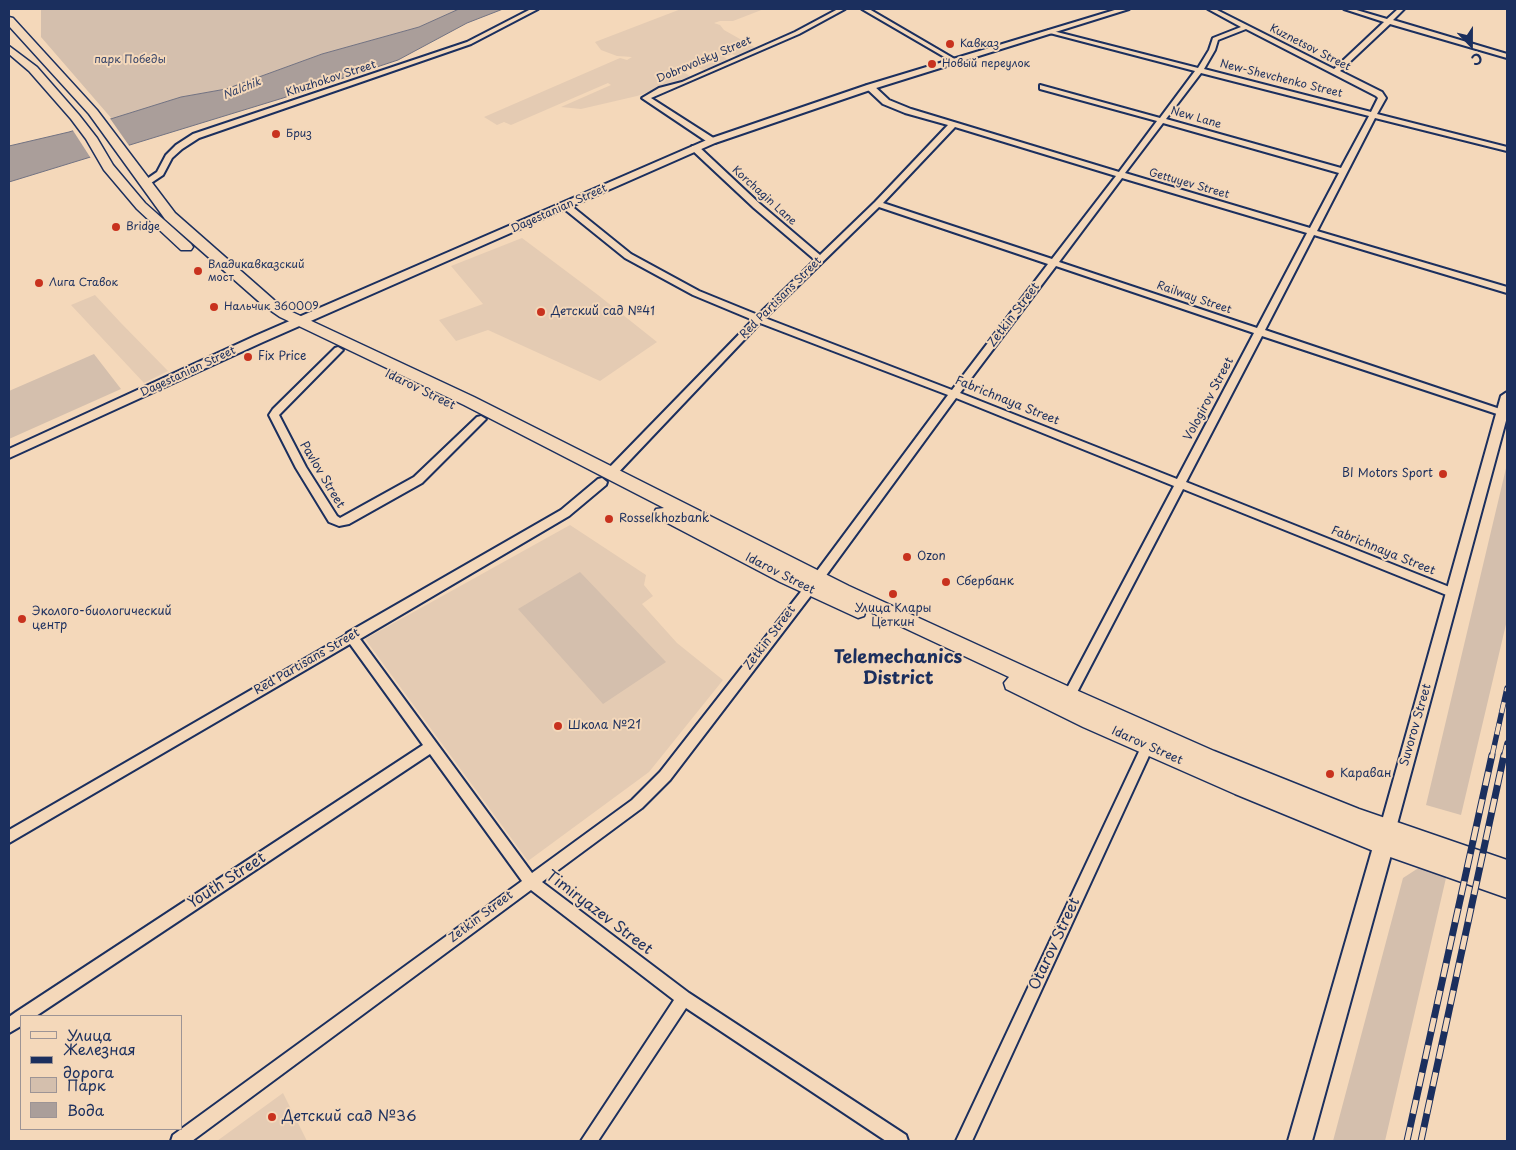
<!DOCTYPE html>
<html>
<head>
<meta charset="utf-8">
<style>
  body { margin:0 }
  #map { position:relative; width:1516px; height:1150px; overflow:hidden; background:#f4d8ba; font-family:"Playpen Sans",sans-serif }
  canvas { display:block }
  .frame { position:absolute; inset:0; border:10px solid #1b2f5e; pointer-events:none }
  .legend { position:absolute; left:20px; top:1015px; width:162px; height:115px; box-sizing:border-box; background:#f4d8ba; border:1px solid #9d9495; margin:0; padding:6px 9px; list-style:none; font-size:15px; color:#1b2f5e }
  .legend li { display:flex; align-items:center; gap:10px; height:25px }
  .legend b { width:25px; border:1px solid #9d9495 }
  .north { position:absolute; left:1446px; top:20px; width:50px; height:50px; -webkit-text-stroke:4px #f4d8ba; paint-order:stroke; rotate:158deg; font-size:14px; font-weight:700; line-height:20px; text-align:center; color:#1b2f5e }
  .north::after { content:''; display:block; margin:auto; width:18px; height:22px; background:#1b2f5e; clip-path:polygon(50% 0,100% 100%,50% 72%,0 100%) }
</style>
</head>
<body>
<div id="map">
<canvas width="1516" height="1150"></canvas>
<div class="frame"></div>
<ul class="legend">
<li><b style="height:6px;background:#f4d8ba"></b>Улица</li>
<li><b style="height:6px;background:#1b2f5e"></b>Железная дорога</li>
<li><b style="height:14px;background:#d4bfad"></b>Парк</li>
<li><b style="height:14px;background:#aa9e9a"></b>Вода</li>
</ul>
<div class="north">С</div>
</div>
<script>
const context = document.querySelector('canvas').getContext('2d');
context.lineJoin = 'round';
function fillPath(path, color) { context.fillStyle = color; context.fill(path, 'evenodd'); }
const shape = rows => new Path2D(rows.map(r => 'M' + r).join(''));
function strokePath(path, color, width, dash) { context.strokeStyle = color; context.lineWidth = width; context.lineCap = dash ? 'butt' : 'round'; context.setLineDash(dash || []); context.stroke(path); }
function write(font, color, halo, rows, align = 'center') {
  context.font = font + ' "Playpen Sans",sans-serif'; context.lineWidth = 4; context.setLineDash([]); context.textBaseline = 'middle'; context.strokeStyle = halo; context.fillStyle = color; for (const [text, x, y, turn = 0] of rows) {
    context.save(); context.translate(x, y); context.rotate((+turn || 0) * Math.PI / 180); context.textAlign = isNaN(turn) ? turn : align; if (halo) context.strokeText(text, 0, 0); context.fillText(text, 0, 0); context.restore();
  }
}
const built = shape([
  [681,9,764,9,733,21,720,21,714,23,720,25,724,30,756,48,737,56,732,54,724,57,728,60,705,71,692,65,681,70,691,77,637,96,581,109,561,107,611,85,608,83,511,125,504,122,497,125,484,117,620,58,627,60,632,57,617,56,601,50,595,42],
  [522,238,598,295,657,342,600,381,488,330,456,341,439,320,483,304,451,266],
  [95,295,120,322,168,371,144,383,71,305],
  [570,525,646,575,644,585,653,596,642,604,677,643,723,680,649,772,528,861,365,639],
  [283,1093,307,1141,217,1141]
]);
const green = shape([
  [41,9,459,9,419,27,322,54,226,89,181,97,112,119,41,37],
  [94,354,121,389,9,439,9,391],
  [1507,464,1507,620,1461,815,1426,805],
  [580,572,666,662,603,704,518,609],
  [1420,867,1446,878,1385,1141,1333,1141,1403,878]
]);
const water = shape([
  [459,9,503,9,467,23,398,60,283,98,9,182,9,146,69,132,181,97,226,89,322,54,419,27,459,9]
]);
const pier = shape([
  [109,117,130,147,92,160,72,129]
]);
const minor = shape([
  [531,9,538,9,471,44,199,138,182,149,172,158,163,175,148,185,141,183,157,172,166,155,176,145,193,134,467,42,531,9],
  [838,9,845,9,799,34,651,98,715,139,715,143,709,143,642,98,659,88,682,82,795,32,838,9],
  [862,9,869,9,958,61,953,62,862,9],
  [1208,9,1215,9,1334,69,1384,22,1344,9,1353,9,1387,19,1398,9,1404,9,1393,20,1507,54,1507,58,1390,24,1340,71,1382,92,1386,98,1377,114,1507,147,1507,151,1375,118,1317,231,1507,287,1507,293,1314,235,1265,330,1506,411,1506,415,1500,415,1262,336,1186,482,1457,590,1459,593,1457,596,1449,596,1183,489,1073,700,1069,701,1065,700,1063,696,1065,692,1174,486,956,398,822,581,670,780,642,808,542,882,689,993,906,1135,908,1141,886,1141,686,1008,598,1141,581,1141,674,1000,531,890,192,1141,171,1141,173,1135,522,881,430,754,36,1016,21,1016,21,1026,9,1033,9,1017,16,1012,423,745,350,644,9,843,9,830,346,635,347,633,561,510,598,479,602,478,607,482,606,485,569,516,360,639,532,873,632,800,660,772,814,575,948,395,760,323,614,477,606,477,605,474,606,471,753,320,693,295,625,258,563,208,563,204,569,204,631,254,699,291,758,315,815,260,754,208,692,150,692,146,698,146,760,204,820,255,875,202,948,125,905,113,883,104,867,89,867,85,873,85,889,100,911,109,1119,172,1157,121,1040,89,1040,85,1160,118,1195,71,1046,32,1049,30,1198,68,1209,50,1213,38,1241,27,1208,9],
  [1246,29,1376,96,1378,98,1371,112,1204,69,1215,50,1218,40,1246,29],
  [1201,73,1369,116,1341,168,1166,119,1201,73],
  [1163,123,1339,173,1310,228,1125,173,1163,123],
  [955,127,1116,176,1052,259,883,203,955,127],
  [1122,178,1307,233,1257,328,1059,262,1122,178],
  [879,207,1048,264,952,390,765,318,879,207],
  [1056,266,1254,333,1177,479,960,393,1056,266],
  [338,347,343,350,341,352,279,415,306,467,337,516,340,518,414,477,477,417,481,416,486,419,422,483,349,524,339,526,329,522,296,468,269,415,273,409,335,348,338,347],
  [1147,741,1151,743,1153,747,972,1141,956,1141,1143,743,1147,741]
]);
const tertiary = shape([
  [1118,9,1129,9,873,89,715,143,263,342,9,458,9,449,255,336,709,139,867,85,1118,9],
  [1507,392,1507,417,1396,828,1394,833,1388,836,1382,833,1380,828,1501,396,1507,392]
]);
const secondary = shape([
  [1387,824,1394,827,1397,833,1312,1141,1288,1141,1377,833,1380,827,1387,824]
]);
const primary = shape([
  [9,17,13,18,97,110,175,213,274,300,290,311,474,397,849,586,1076,690,1214,751,1359,809,1507,860,1507,898,1376,852,1235,794,1083,727,1006,689,1004,683,1009,677,866,610,864,616,858,618,780,582,656,517,654,513,656,509,664,508,464,405,280,317,264,306,165,219,89,114,9,26,9,17],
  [9,46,37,67,79,115,97,138,113,165,145,203,191,244,193,247,191,250,181,250,137,209,104,170,86,139,71,119,29,71,9,54,9,46]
]);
const railFar1 = shape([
  [1492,756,1507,688],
  [1504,756,1507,743]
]);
const rail = shape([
  [1407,1141,1492,755],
  [1421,1141,1504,755]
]);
const markers = [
  [950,44,5,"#c8321e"],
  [932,64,5,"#c8321e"],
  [276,134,5,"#c8321e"],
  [116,227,5,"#c8321e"],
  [198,271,5,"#c8321e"],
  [39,283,5,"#c8321e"],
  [214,307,5,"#c8321e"],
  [541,312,5,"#c8321e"],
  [248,357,5,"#c8321e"],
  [1443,474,5,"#c8321e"],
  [609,519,5,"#c8321e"],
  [907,557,5,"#c8321e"],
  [946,582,5,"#c8321e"],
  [893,594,5,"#c8321e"],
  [22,619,5,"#c8321e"],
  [558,726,5,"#c8321e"],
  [1330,774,5,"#c8321e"],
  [272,1117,5,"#c8321e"]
];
const farPoinames = [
  ["Кавказ",960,44],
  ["Новый переулок",942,64],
  ["Бриз",286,134],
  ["Bridge",126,227],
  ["Владикавказский",208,265],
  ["мост",208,278],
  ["Лига Ставок",49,283],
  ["Нальчик 360009",224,307]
];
const farStreetnames = [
  ["Kuznetsov Street",1310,48,27],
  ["Dobrovolsky Street",704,60,-23],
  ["Khuzhokov Street",331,79,-18],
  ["New-Shevchenko Street",1281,79,14],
  ["New Lane",1196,118,16],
  ["Gettuyev Street",1189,184,16],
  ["Korchagin Lane",764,196,42],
  ["Dagestanian Street",559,209,-24],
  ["Red Partisans Street",781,298,-45],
  ["Railway Street",1194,298,19],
  ["Dagestanian Street",188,372,-25]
];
const farParknames = [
  ["парк Победы",130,60]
];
const farWaternames = [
  ["Nalchik",242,89,-22]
];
const poiNames = [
  ["Детский сад №41",551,312],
  ["Fix Price",258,357],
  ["BI Motors Sport",1433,474,"right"],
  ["Rosselkhozbank",619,519],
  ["Ozon",917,557],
  ["Сбербанк",956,582],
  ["Улица Клары",893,609,"center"],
  ["Цеткин",893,623,"center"],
  ["Эколого-биологический",32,612],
  ["центр",32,626],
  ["Школа №21",568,726],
  ["Караван",1340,774]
];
const streetNames = [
  ["Zetkin Street",1014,315,-53],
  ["Idarov Street",420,390,26],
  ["Vologirov Street",1209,399,-62],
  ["Fabrichnaya Street",1007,401,22],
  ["Pavlov Street",322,475,59],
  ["Fabrichnaya Street",1383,551,22],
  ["Idarov Street",780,574,27],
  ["Zetkin Street",770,638,-53],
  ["Red Partisans Street",307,662,-30],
  ["Suvorov Street",1416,725,-74],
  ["Idarov Street",1147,746,24],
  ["Zetkin Street",481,917,-37]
];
const nearStreetnames = [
  ["Youth Street",227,881,-33],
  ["Timiryazev Street",599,913,37],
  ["Otarov Street",1055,944,-65]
];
const nearPoinames = [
  ["Детский сад №36",282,1117]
];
const districtNames = [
  ["Telemechanics",898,658],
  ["District",898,679]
];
fillPath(built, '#e4cbb3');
fillPath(green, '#d4bfad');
fillPath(water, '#aa9e9a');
strokePath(water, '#717282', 1);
fillPath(pier, '#f4d8ba');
strokePath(minor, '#1b2f5e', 4);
strokePath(tertiary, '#1b2f5e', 4);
strokePath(secondary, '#1b2f5e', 4);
strokePath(primary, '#1b2f5e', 3);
fillPath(minor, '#f4d8ba');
fillPath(tertiary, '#f4d8ba');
fillPath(secondary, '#f4d8ba');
fillPath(primary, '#f4d8ba');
strokePath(railFar1, '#1b2f5e', 5.5);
strokePath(rail, '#1b2f5e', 7);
strokePath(railFar1, '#f4d8ba', 4, [11]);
strokePath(rail, '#f4d8ba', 5, [14]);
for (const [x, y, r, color] of markers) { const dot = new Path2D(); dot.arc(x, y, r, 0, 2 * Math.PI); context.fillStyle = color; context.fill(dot); strokePath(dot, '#f4d8ba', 2); }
write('11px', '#1b2f5e', '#f4d8ba', farPoinames, 'left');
write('11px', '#1b2f5e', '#f4d8ba', farStreetnames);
write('11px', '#37456a', '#f4d8ba', farParknames);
write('italic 11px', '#38456a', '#f4d8ba', farWaternames);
write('12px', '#1b2f5e', '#f4d8ba', poiNames, 'left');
write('12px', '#1b2f5e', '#f4d8ba', streetNames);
write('15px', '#1b2f5e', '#f4d8ba', nearStreetnames);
write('15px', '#1b2f5e', '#f4d8ba', nearPoinames, 'left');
write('bold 18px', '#1b2f5e', '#f4d8ba', districtNames);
</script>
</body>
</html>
